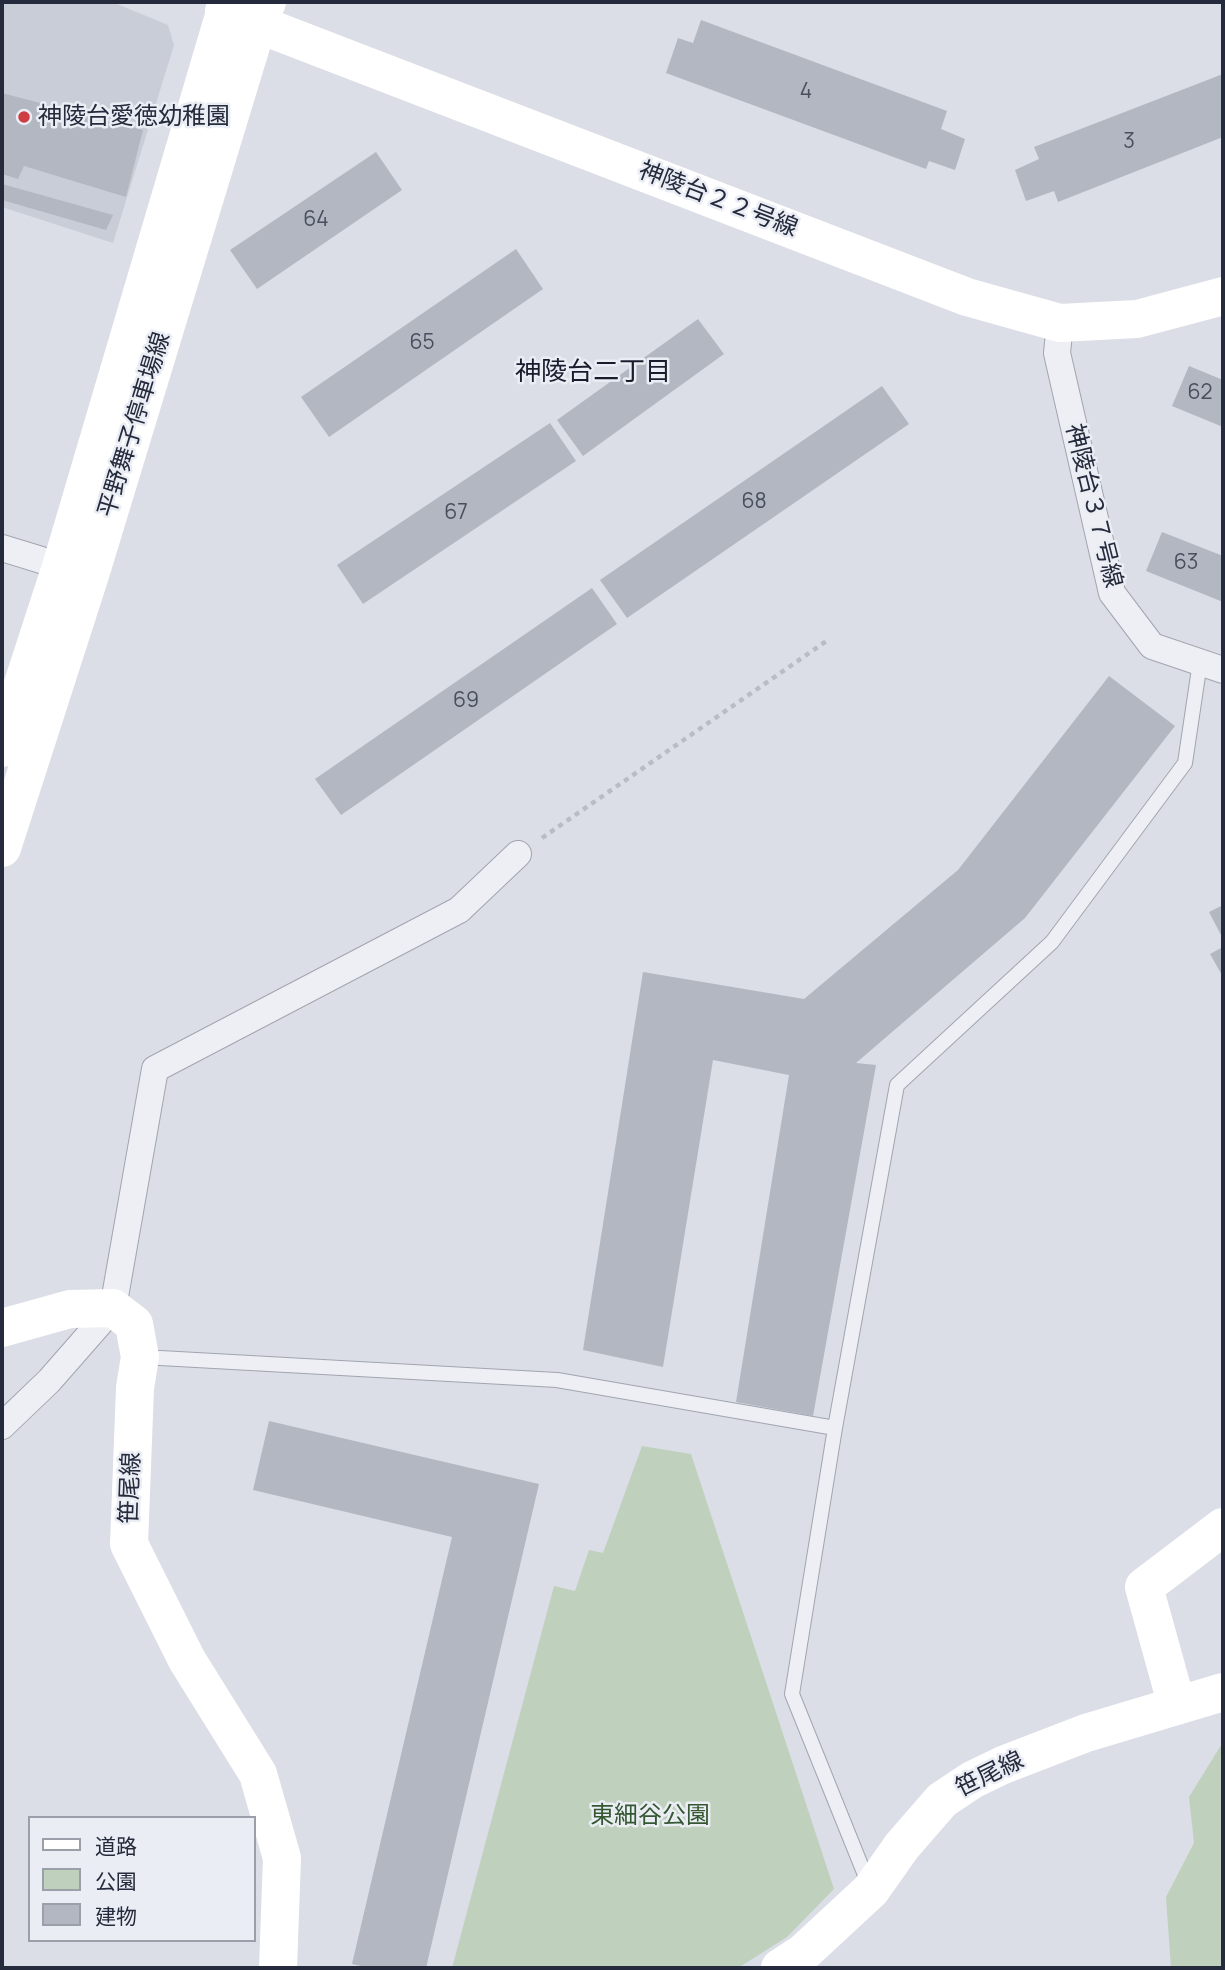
<!DOCTYPE html>
<html>
<head>
<meta charset="utf-8">
<style>
  body { margin:0 }
  #map { position:relative; width:1225px; height:1970px; overflow:hidden; background:#dbdee6; font-family:Manrope,"Noto Sans JP",sans-serif }
  canvas { display:block }
  .frame { position:absolute; inset:0; border:4px solid #252b3c; pointer-events:none }
  .legend { position:absolute; left:28px; top:1816px; width:228px; height:126px; box-sizing:border-box; background:#eaedf4; border:2px solid #9b9faa; margin:0; padding:9px 12px; list-style:none; font-size:21px; color:#252b3c }
  .legend li { display:flex; align-items:center; gap:14px; height:35px }
  .legend b { width:35px; border:2px solid #9b9faa }
</style>
</head>
<body>
<div id="map">
<canvas width="1225" height="1970"></canvas>
<div class="frame"></div>
<ul class="legend">
<li><b style="height:9px;background:#fff"></b>道路</li>
<li><b style="height:19px;background:#bfd0bc"></b>公園</li>
<li><b style="height:19px;background:#b2b7c2"></b>建物</li>
</ul>
</div>
<script>
const context = document.querySelector('canvas').getContext('2d');
context.lineJoin = 'round';
function fillPath(path, color) { context.fillStyle = color; context.fill(path, 'evenodd'); }
const shape = rows => new Path2D(rows.map(r => 'M' + r).join(''));
function strokePath(path, color, width, dash) { context.strokeStyle = color; context.lineWidth = width; context.lineCap = dash ? 'butt' : 'round'; context.setLineDash(dash || []); context.stroke(path); }
function write(font, color, halo, rows, align = 'center') {
  context.font = font + ' Manrope,"Noto Sans JP",sans-serif'; context.lineWidth = 5; context.setLineDash([]); context.textBaseline = 'middle'; context.strokeStyle = halo; context.fillStyle = color; for (const [text, x, y, turn = 0] of rows) {
    context.save(); context.translate(x, y); context.rotate((+turn || 0) * Math.PI / 180); context.textAlign = isNaN(turn) ? turn : align; if (halo) context.strokeText(text, 0, 0); context.fillText(text, 0, 0); context.restore();
  }
}
const built = shape([
  [2,2,112,2,168,25,174,45,113,243,2,207]
]);
const green = shape([
  [642,1446,691,1454,834,1889,787,1937,738,1968,452,1968,554,1586,575,1591,589,1550,603,1553],
  [1223,1742,1223,1968,1171,1968,1166,1897,1194,1843,1189,1797]
]);
const building = shape([
  [701,20,947,111,941,129,965,139,955,170,929,161,926,169,666,73,678,38,693,43],
  [1223,74,1223,137,1058,202,1054,191,1026,201,1015,170,1039,159,1034,147],
  [2,93,143,130,126,197,24,166,18,179,2,174],
  [376,152,402,190,257,289,230,250],
  [2,184,113,215,106,230,2,200],
  [516,249,543,289,329,437,301,397],
  [698,319,724,354,583,456,557,420],
  [1189,366,1223,380,1223,427,1172,406],
  [882,386,909,424,627,618,600,580],
  [550,423,576,461,363,604,337,565],
  [1162,532,1223,556,1223,602,1146,571],
  [592,588,617,624,341,815,315,779],
  [1109,676,1175,726,1025,918,856,1063,876,1065,813,1416,736,1402,789,1075,713,1060,663,1367,583,1350,643,972,804,999,958,870],
  [1223,905,1223,939,1209,912],
  [1223,947,1223,977,1210,954],
  [269,1421,539,1484,426,1968,369,1968,352,1964,452,1537,253,1490]
]);
const path = shape([
  [542,838,828,640]
]);
const lane = shape([
  [142,1357,557,1380,835,1428,792,1694,869,1885],
  [835,1428,897,1085,1052,942,1185,763,1200,662]
]);
const street = shape([
  [1060,323,1057,353,1112,593,1152,646,1223,670],
  [2,548,77,571],
  [2,1426,49,1381,113,1308,155,1069,459,910,518,854]
]);
const secondary = shape([
  [224,11,967,297,1060,323,1137,319,1223,296],
  [2,748,61,567,228,2],
  [2,848,90,575,258,23,267,2],
  [2,1328,70,1309,113,1308,134,1324,140,1357,135,1388,129,1544,187,1660,258,1774,282,1858,278,1968],
  [1177,1706,1144,1587,1223,1527],
  [780,1968,803,1953,871,1890,902,1846,942,1800,972,1780,1003,1765,1086,1733,1223,1692]
]);
const markers = [
  [24,117,7,"#cf3c42"]
];
const numberNames = [
  ["4",806,92],
  ["3",1129,142],
  ["64",316,220],
  ["65",422,343],
  ["62",1200,393],
  ["68",754,502],
  ["67",456,513],
  ["63",1186,563],
  ["69",466,701]
];
const poiNames = [
  ["神陵台愛徳幼稚園",38,117]
];
const streetNames = [
  ["神陵台２２号線",718,200,21],
  ["平野舞子停車場線",135,425,-73],
  ["神陵台３７号線",1093,506,76],
  ["笹尾線",131,1488,-88],
  ["笹尾線",990,1775,-26]
];
const parkNames = [
  ["東細谷公園",650,1816]
];
const neighbourhoodNames = [
  ["神陵台二丁目",593,373]
];
fillPath(built, '#c9cdd8');
fillPath(green, '#bfd0bc');
fillPath(building, '#b2b7c2');
strokePath(lane, '#a1a5b0', 16);
strokePath(street, '#a1a5b0', 28);
strokePath(path, '#babcc4', 4.5, [5, 5]);
strokePath(lane, '#eeeff4', 14);
strokePath(street, '#eeeff4', 26);
strokePath(secondary, '#fff', 38);
for (const [x, y, r, color] of markers) { const dot = new Path2D(); dot.arc(x, y, r, 0, 2 * Math.PI); context.fillStyle = color; context.fill(dot); strokePath(dot, '#eaedf4', 2.5); }
write('21px', '#484e5e', null, numberNames);
write('24px', '#252b3c', '#eaedf4', poiNames, 'left');
write('24px', '#252b3c', '#eaedf4', streetNames);
write('24px', '#355832', '#eaedf4', parkNames);
write('26px', '#181c2c', '#eaedf4', neighbourhoodNames);
</script>
</body>
</html>
